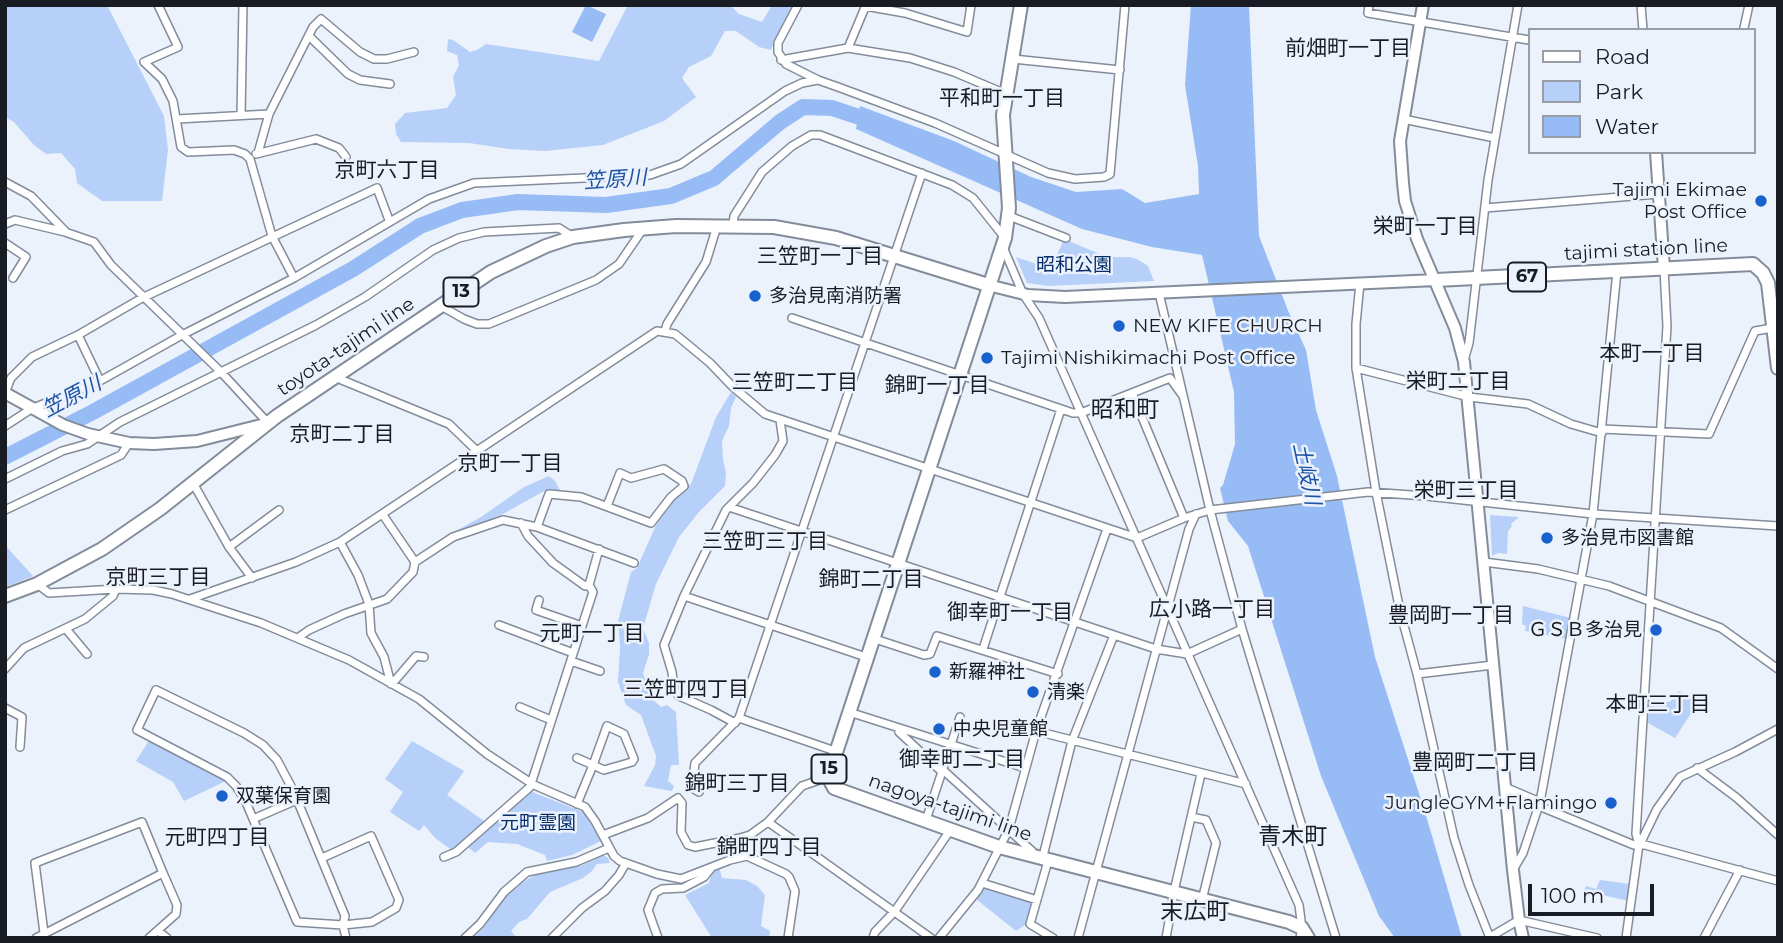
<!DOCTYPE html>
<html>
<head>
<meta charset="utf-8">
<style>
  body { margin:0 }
  #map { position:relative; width:1783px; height:943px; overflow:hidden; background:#ecf2fc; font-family:Montserrat,sans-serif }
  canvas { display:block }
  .frame { position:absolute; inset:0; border:7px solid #191c22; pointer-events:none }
  .legend { position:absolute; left:1528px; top:28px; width:228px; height:126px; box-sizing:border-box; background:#ecf2fc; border:2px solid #989ca5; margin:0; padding:9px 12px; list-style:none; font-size:21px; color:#191c22 }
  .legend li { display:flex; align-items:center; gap:14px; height:35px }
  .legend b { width:35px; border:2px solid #989ca5 }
  .scale { position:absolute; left:1528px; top:884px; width:126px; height:32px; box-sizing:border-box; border:4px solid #191c22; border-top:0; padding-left:9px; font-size:21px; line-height:24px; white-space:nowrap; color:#191c22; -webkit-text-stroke:5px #ecf2fc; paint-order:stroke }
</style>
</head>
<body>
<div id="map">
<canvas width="1783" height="943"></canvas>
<div class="frame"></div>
<ul class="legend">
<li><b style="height:9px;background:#fff"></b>Road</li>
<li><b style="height:19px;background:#b6d0f9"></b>Park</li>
<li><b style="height:19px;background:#97bcf5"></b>Water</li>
</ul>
<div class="scale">100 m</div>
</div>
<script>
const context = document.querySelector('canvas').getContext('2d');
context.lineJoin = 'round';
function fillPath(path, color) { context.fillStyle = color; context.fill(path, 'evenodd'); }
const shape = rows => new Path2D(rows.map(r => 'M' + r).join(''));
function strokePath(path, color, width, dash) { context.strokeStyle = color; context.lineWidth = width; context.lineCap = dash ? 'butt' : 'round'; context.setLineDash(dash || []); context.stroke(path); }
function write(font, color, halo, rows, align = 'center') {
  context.font = font + ' Montserrat,"Noto Sans JP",sans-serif'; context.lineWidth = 5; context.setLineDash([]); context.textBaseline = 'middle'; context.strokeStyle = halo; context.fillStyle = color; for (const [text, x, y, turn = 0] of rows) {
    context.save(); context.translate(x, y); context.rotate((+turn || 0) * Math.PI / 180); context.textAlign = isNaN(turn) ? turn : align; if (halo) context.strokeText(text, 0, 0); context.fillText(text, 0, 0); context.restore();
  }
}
const green = shape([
  [5,5,107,5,164,116,168,150,162,201,102,201,77,183,75,169,61,153,46,154,34,145,14,122,5,117],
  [628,5,730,5,739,14,762,22,772,5,793,5,788,22,776,37,771,50,759,47,736,31,725,31,711,56,689,67,682,78,696,97,664,121,603,145,545,151,509,149,469,143,401,142,396,134,395,124,405,113,447,108,456,95,453,77,459,65,457,55,447,51,448,39,453,40,470,52,477,50,486,44,599,61],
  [1064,239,1107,257,1129,257,1137,259,1148,266,1154,281,1049,286,1027,283,1016,257,1051,269],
  [731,392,736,397,731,408,729,426,722,441,723,459,726,473,725,486,699,512,679,537,656,584,643,628,649,643,649,654,643,673,651,698,661,707,667,705,676,712,679,765,671,765,668,781,674,786,672,791,644,786,655,765,656,756,641,715,626,705,618,682,620,647,618,621,631,572,637,568,656,525,673,501,691,484,716,417],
  [549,476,555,481,560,490,546,490,492,520,456,533,456,531,481,517,524,487],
  [1490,515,1519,517,1511,524,1512,526,1508,531,1507,554,1498,553,1492,556],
  [5,545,33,576,5,587],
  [1523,606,1571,618,1567,639,1525,631,1526,626,1522,624],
  [1679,691,1698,703,1675,738,1648,723,1649,700,1670,702],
  [150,739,228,780,184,801,173,782,136,761],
  [412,741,464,771,447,795,490,825,530,791,583,812,601,841,572,855,547,861,545,855,517,844,488,842,475,853,464,844,453,851,435,838,424,825,419,831,390,812,403,792,385,779],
  [603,855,608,858,610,863,597,864,591,872,583,878,550,892,527,919,519,922,511,931,517,938,473,938,483,929,504,897,525,881,536,874,583,865],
  [719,867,722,878,746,880,757,886,765,895,761,926,770,931,769,938,712,938,685,895,709,883,713,868],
  [1600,880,1630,884,1629,901,1584,891,1586,886,1596,889],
  [984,887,1033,902,1025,925,1016,931,976,899]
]);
const water = shape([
  [586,5,606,14,592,42,572,32],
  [1191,5,1249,5,1259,236,1289,313,1306,350,1316,410,1337,476,1375,657,1425,812,1462,938,1395,938,1379,916,1321,776,1248,546,1228,521,1220,488,1223,485,1235,444,1234,392,1202,255,1152,247,1082,229,856,129,860,106,954,141,1031,177,1076,192,1122,189,1145,203,1199,194,1198,166,1185,85]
]);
const river = shape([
  [5,457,93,412,353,269,420,226,462,210,518,202,606,205,671,196,714,178,780,122,803,107,832,108,877,123]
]);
const street = shape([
  [158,5,178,47,144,62,162,79,173,101,181,147,188,152,234,150,245,154,250,159,272,236,294,278],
  [798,5,778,43,778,52,786,64,818,80],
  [1369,5,1368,13,1529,40],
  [1641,5,1643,30],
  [865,6,905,13,967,32,971,5],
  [1744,28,1749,5],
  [309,36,348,74,360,80,390,84],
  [848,48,866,5],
  [1013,59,1120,70],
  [781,60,848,48,910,58,954,72,1006,94],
  [241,115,243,5],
  [177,119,269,114],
  [1403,119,1495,138],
  [258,153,269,114,313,27,321,19,360,52,374,59,387,59,414,52],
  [256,154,316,139,339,148,346,157],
  [5,182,31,196,65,231],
  [1485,208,1658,194],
  [1009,216,1066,238],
  [5,224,15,220,65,232,94,242,111,265,221,372,268,423],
  [733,225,734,216,762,172,792,146,811,135,820,135,952,185,973,198,1005,238],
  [5,243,26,257,13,278],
  [1003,247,1023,294,1039,318,1299,905,1302,928,1300,938],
  [1360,283,1356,324,1356,368,1376,492,1400,611,1417,674,1454,838,1469,885,1490,938],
  [1159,293,1210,510,1242,629,1336,938],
  [441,306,464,319,477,324,489,324,596,280,619,264,643,229],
  [792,318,1073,413,1081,413,1170,378,1183,396],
  [665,331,667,324,706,262,717,226],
  [78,335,100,381],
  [1465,357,1469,343,1488,180,1518,5],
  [1356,368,1469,397,1528,404,1571,424,1602,433],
  [337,378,449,424,478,452],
  [5,393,11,378,32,357,78,335,142,298,377,188,389,220],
  [1132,393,1184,518],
  [5,426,31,409,100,381,182,335,294,278,429,199,474,183,650,175,681,164,785,91,802,83,818,80,838,87,935,123,1048,173,1075,179,1104,177,1110,174,1125,5],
  [1602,429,1709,434,1755,331,1773,328],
  [5,479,62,451,87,444,120,422,316,325,365,297,433,250,459,238,484,232,559,228,573,237],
  [193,483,229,547,252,578],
  [729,507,1156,649,1187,654,1242,629],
  [5,510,121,455,129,443],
  [383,515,415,562],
  [521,523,528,536,553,563,585,586,589,585],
  [537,527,549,494,581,497,651,523,671,497,684,486,682,481,664,469,631,478,620,473,607,506],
  [340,542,358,575,369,604,371,633,384,657,391,684],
  [229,547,279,510],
  [1484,562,1538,569,1609,586,1721,628,1778,669],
  [37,584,49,593,116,589,153,590,172,594,261,623,349,660,419,699,487,754,534,785,585,807,595,821,614,856,620,861,657,874,681,879,730,860,747,856,786,874,789,877,795,891,788,938],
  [684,596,866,657],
  [190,599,296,562,340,542,657,331,675,334,710,363,733,387,765,414,1137,538,1184,518,1210,510,1368,492,1426,496,1593,514,1778,526],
  [539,600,536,610,582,626],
  [499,625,573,653],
  [66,629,87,654],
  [299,637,309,630,344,614,387,599,413,572,415,562,453,537,503,520,537,527,634,563],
  [872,638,924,655,930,654,937,636,1058,674],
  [983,649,1061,409],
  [571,661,600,671],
  [5,669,24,648,85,619,113,596,116,589],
  [1417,674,1493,665],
  [392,684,416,656,424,657],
  [520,707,551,720],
  [5,708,22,717,20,747],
  [849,712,1025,768],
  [739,718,835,751],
  [735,723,711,710,679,696,674,689,672,672,664,645,684,596,726,510,753,483,775,455,783,441,780,420],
  [1036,731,1246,784],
  [899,732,942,772],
  [577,758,593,765,604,770,632,762,634,759,624,734,607,726,593,765,577,804],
  [1697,768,1737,798,1778,835],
  [943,770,1032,851],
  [1505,787,1540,802],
  [699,792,692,788,695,763,739,718,922,173],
  [1539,806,1634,845,1645,845,1778,881],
  [1191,817,1206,820,1216,843,1202,900],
  [253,819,297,800],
  [926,820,960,717],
  [768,822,931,938],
  [603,835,648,818,678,798,682,803,681,832,688,845,695,847,740,838,750,835,768,822,802,786,828,777],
  [1640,844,1657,809,1680,777,1735,752,1778,729],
  [444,857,456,852,530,787,593,592,589,585,599,549],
  [322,858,371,836,399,900,396,908,372,922,343,925,297,922,245,800,236,786,227,777,137,730,156,690,244,733,263,745,277,760,293,790,345,916,343,925,346,938],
  [1042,860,1072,741,1114,635],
  [1048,861,1030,924,1053,938],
  [1513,870,1523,853,1540,802,1593,514,1617,271],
  [982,883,1037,900],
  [158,931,167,938],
  [1490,937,1519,920,1597,938],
  [36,938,163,873,142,822,35,863,44,933],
  [149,938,176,914,177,905,163,873],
  [465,938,480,924,504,892,527,872,576,862,609,848],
  [552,938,582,908,605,891,619,875,626,863],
  [658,938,648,910,655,893,662,889,683,888,704,877,711,868],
  [873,938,875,932,895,911,951,829],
  [939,938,978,890,1009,829,1036,731,1107,529],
  [1078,938,1189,529,1196,514],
  [1166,938,1175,887,1201,774],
  [1626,938,1639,844,1636,834,1667,326,1664,269],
  [1704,938,1740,870]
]);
const secondary = shape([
  [1423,5,1400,141,1403,183,1405,201,1417,239,1455,328,1464,362,1513,870,1519,920,1523,938],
  [1656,152,1664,269],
  [988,285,1028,295,1065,297,1436,280],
  [5,393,63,425,88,434,129,443,154,444,197,441,265,424]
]);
const primary = shape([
  [1021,5,1003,115,1009,208,1005,238,828,777,834,788,999,847,1289,922,1302,928,1308,938],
  [1436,280,1753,264,1763,273,1768,283,1778,368],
  [5,596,37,584,102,549,160,509,277,416,491,272,546,246,573,237,624,230,676,226,774,227,836,238,988,285]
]);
const markers = [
  [1761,201,7,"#1962cd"],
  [755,296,7,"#1962cd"],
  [1119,326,7,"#1962cd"],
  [987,358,7,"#1962cd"],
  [1547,538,7,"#1962cd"],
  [1656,630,7,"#1962cd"],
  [935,672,7,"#1962cd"],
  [1033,692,7,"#1962cd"],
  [939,729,7,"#1962cd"],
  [222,796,7,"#1962cd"],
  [1611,803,7,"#1962cd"]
];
const shields = [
  [1527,277,38],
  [461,292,35],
  [829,769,35]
];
const shieldNames = [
  ["67",1527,277],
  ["13",461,292],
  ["15",829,769]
];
const poiNames = [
  ["Tajimi Ekimae",1747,190,"right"],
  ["Post Office",1747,212,"right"],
  ["多治見南消防署",769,296],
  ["NEW KIFE CHURCH",1133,326],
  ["Tajimi Nishikimachi Post Office",1001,358],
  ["多治見市図書館",1561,538],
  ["ＧＳＢ多治見",1642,630,"right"],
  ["新羅神社",949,672],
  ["清楽",1047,692],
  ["中央児童館",953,729],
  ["双葉保育園",236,796],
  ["JungleGYM+Flamingo",1597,803,"right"]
];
const streetNames = [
  ["tajimi station line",1646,250,-3],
  ["toyota-tajimi line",346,347,-34],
  ["nagoya-tajimi line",950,808,19]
];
const parkNames = [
  ["昭和公園",1074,265],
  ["元町霊園",538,823]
];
const neighbourhoodNames = [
  ["前畑町一丁目",1348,49],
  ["平和町一丁目",1002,99],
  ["京町六丁目",387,171],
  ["栄町一丁目",1425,227],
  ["三笠町一丁目",820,257],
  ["本町一丁目",1652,354],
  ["栄町二丁目",1458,382],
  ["三笠町二丁目",795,383],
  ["錦町一丁目",937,386],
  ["京町二丁目",342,435],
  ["京町一丁目",510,464],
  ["栄町三丁目",1466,491],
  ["三笠町三丁目",765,542],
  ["京町三丁目",158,578],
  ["錦町二丁目",871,580],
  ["広小路一丁目",1212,610],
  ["御幸町一丁目",1010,613],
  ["豊岡町一丁目",1451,616],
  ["元町一丁目",592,634],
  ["三笠町四丁目",686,690],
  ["本町三丁目",1658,705],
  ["御幸町二丁目",962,760],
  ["豊岡町二丁目",1475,763],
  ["錦町三丁目",737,784],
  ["元町四丁目",217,838],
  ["錦町四丁目",769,848]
];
const waterNames = [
  ["笠原川",615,180,-4],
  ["笠原川",72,397,-28],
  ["土岐川",1306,474,78]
];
const quarterNames = [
  ["昭和町",1125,410],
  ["青木町",1293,837],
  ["末広町",1195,912]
];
fillPath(green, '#b6d0f9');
fillPath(water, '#97bcf5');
strokePath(river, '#97bcf5', 16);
strokePath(street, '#828c9a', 10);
strokePath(secondary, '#828c9a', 14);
strokePath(primary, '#828c9a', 16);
strokePath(street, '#fff', 7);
strokePath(secondary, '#fff', 10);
strokePath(primary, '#fff', 12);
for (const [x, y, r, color] of markers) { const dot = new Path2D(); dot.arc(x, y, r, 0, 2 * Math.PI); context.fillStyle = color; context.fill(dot); strokePath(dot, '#ecf2fc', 2.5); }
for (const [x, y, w] of shields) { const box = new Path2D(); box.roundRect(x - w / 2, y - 14.5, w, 29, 5); context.fillStyle = '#ecf2fc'; context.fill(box); strokePath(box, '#191c22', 2); }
write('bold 18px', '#191c22', null, shieldNames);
write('19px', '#191c22', '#ecf2fc', poiNames, 'left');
write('19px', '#191c22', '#ecf2fc', streetNames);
write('19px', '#042d6a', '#ecf2fc', parkNames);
write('21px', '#191c22', '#ecf2fc', neighbourhoodNames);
write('italic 21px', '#1d53a5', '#ecf2fc', waterNames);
write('23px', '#191c22', '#ecf2fc', quarterNames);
</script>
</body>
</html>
